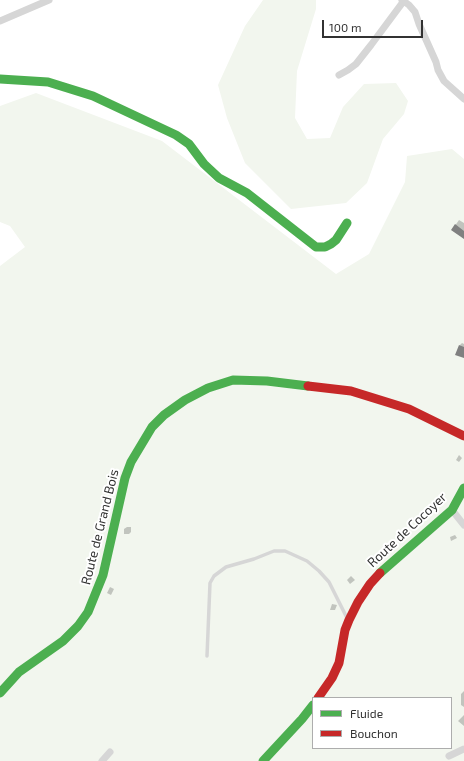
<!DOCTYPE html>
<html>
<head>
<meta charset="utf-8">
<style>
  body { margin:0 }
  #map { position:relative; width:464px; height:761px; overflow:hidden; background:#fff; font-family:"Exo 2",sans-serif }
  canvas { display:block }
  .legend { position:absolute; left:312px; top:697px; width:140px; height:52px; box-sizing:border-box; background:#fff; border:1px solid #adadad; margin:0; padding:5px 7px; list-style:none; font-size:12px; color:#323232 }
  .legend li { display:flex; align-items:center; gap:8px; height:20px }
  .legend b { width:20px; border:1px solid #adadad }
  .scale { position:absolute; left:322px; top:20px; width:101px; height:18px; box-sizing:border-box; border:2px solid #323232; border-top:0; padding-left:5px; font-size:12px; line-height:14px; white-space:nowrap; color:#323232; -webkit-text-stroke:3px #fff; paint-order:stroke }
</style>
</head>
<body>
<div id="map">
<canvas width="464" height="761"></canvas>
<ul class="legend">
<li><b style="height:5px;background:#4caf50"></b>Fluide</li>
<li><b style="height:5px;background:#c62828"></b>Bouchon</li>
</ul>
<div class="scale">100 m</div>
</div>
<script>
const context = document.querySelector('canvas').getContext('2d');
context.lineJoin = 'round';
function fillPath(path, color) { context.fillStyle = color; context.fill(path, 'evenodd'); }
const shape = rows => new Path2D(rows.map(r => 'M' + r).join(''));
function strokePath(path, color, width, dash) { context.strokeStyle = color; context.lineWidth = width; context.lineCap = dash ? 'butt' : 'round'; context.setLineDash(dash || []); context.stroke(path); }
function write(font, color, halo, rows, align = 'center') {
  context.font = font + ' "Exo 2",sans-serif'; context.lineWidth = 4; context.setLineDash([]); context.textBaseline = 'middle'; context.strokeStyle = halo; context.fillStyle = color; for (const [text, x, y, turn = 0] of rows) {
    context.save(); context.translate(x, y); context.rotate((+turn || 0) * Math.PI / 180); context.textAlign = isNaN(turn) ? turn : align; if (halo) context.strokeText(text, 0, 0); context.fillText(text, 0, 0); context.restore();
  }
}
const green = shape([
  [263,0,316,0,316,9,297,71,295,118,307,139,330,138,343,107,364,84,396,83,408,101,404,114,383,139,367,183,346,203,291,209,245,163,227,118,218,85,245,26],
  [36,93,162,141,336,274,369,254,405,182,407,156,452,149,464,159,464,761,0,761,0,266,25,247,10,226,0,222,0,106],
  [313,698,451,698,451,748,313,748]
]);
const shadow = shape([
  [459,220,464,223,464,238,452,230],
  [462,343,464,344,464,358,460,345],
  [459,455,462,458,459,462,456,460],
  [127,527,131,527,131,532,129,534,124,534,124,529],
  [455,535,457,538,451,541,450,537],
  [351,576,355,580,350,584,347,580],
  [110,587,114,589,111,595,107,593],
  [332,604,337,605,335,610,330,610],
  [464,691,464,707,461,705,461,694],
  [464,715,464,726,458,721]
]);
const building = shape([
  [455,224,464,231,464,239,451,230],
  [459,345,464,347,464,358,455,355]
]);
const lane = shape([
  [207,656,210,583,214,576,226,567,254,559,274,551,285,551,307,561,319,571,329,582,347,618]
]);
const street = shape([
  [402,0,409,5,415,12,419,24,436,62,438,70,444,81,464,99],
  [0,21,49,0],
  [339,75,348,70,356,64,371,45,403,2],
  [452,510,464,525],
  [449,756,464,749],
  [102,761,110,752]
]);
const fast = shape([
  [0,79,48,82,93,96,176,135,189,144,204,164,219,178,247,193,316,247,325,247,331,244,336,240,347,223],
  [380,573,452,510,464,488],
  [0,693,19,672,63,641,78,626,88,612,103,575,125,478,131,462,152,427,164,415,185,400,208,388,233,380,267,381,308,386],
  [263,761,302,719,313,705]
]);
const jam = shape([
  [308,386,351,391,409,409,464,436],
  [318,698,332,678,339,663,345,630,349,620,358,602,370,584,380,573]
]);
const streetNames = [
  ["Route de Grand Bois",100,527,-76],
  ["Route de Cocoyer",407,530,-43]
];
fillPath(green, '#f2f6ee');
fillPath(shadow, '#0003');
fillPath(building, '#808080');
strokePath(lane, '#d6d6d6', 3.5);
strokePath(street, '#d6d6d6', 7);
strokePath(fast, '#4caf50', 9);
strokePath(jam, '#c62828', 9);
write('13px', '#323232', '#fff', streetNames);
</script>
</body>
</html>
